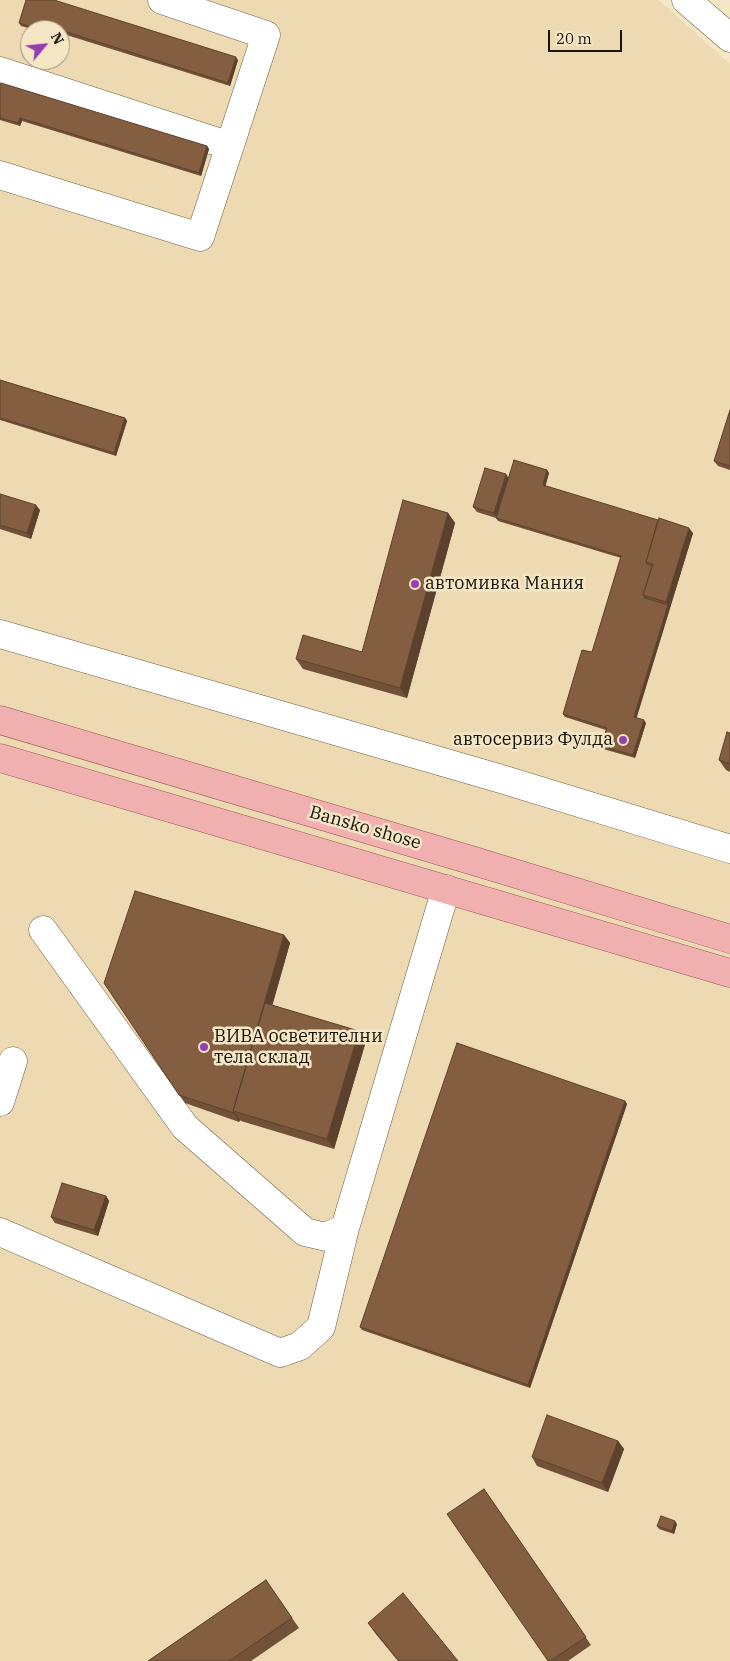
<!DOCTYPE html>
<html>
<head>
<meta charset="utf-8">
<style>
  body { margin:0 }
  #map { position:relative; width:730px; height:1661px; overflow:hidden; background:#f5e6c6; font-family:"IBM Plex Serif",serif }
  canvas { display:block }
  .north { position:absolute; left:20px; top:20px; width:50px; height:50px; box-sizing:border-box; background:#f5e6c6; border:1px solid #9d927a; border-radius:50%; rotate:62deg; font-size:14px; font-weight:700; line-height:20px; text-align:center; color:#181308 }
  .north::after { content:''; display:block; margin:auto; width:18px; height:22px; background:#943fad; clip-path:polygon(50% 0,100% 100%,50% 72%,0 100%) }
  .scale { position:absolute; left:548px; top:30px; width:74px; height:22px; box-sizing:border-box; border:2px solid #181308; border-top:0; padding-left:6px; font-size:15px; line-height:18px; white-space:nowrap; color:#181308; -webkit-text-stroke:4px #f5e6c6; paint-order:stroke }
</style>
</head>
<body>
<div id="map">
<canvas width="730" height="1661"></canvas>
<div class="north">N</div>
<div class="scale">20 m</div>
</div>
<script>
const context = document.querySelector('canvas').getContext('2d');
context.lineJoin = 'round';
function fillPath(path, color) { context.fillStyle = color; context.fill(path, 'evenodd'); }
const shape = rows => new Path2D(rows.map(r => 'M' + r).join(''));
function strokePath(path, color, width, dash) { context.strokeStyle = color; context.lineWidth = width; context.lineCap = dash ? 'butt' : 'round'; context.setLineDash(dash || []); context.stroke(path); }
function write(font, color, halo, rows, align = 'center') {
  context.font = font + ' "IBM Plex Serif",serif'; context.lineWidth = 5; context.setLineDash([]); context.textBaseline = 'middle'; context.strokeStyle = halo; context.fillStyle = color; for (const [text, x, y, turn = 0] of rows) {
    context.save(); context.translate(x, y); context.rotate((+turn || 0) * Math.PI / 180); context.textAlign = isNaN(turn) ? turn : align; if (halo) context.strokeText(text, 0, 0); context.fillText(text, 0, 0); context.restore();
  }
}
const built = shape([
  [0,0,659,0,730,64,730,1661,0,1661],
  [30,30,60,30,60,60,30,60]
]);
const minor = shape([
  [686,0,730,38],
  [0,71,230,146],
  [0,175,200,237,266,35,162,0],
  [0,634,498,778,730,849],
  [43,930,185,1127,305,1232,326,1237,345,1228,446,889],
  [0,1102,13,1061],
  [0,1232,280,1353,300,1346,321,1327,345,1228]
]);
const major = shape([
  [0,720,474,861,730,939],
  [0,758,730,973]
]);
const wall = shape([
  [26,0,238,60,230,86,60,33,60,30,35,30,21,26,19,23],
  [0,86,207,146,209,149,201,176,22,121,20,126,0,120],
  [0,380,125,418,127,421,116,456,0,420],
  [730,410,730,470,718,466,714,461],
  [547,470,549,473,545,486,693,533,636,718,646,723,635,758,603,749,601,746,606,730,565,717,563,714,592,652,621,558,498,521,496,518,477,512,473,507],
  [0,496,40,510,31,539,0,529],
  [448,513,455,523,407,698,303,669,296,659,362,652],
  [730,733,730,772,726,770,719,760],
  [284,935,290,943,272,1005,366,1041,334,1149,241,1121,240,1120,239,1122,185,1103,104,983],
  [625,1101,627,1104,530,1388,362,1330,360,1327],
  [106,1196,109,1201,98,1236,55,1223,51,1217],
  [618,1441,624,1449,608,1492,537,1466,532,1457],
  [484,1489,591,1645,568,1661,548,1661],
  [677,1524,674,1534,659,1529,657,1526],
  [266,1580,299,1628,251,1661,148,1661],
  [368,1623,458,1661,398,1661,375,1633]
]);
const shadedWall = shape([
  [236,57,238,60,230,86,228,83],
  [20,118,22,121,20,126,18,123],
  [207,146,209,149,201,176,199,173],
  [125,418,127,421,116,456,114,453],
  [547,470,549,473,545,488,543,485],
  [506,474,510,480,498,519,494,513],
  [36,505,40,510,31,539,27,533],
  [448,513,455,523,407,698,400,688],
  [689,528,693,533,636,720,634,717,668,605,666,602],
  [644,720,646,723,635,758,633,755],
  [284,935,290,943,242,1113,234,1111],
  [359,1031,366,1041,334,1149,327,1139],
  [625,1101,627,1104,530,1388,528,1385],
  [234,1112,240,1120,239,1122,234,1113],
  [106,1196,109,1201,98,1236,94,1230],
  [618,1441,624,1449,608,1492,602,1483],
  [675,1521,677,1524,674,1534,672,1531]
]);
const building = shape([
  [26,0,54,0,236,57,228,83,60,30,49,27,48,30,42,30,19,23,26,0],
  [1,83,207,146,199,173,20,118,18,123,0,118,0,86,1,83],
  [0,380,125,418,114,453,0,418,0,380],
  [730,410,730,466,714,461,730,410],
  [514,460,547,470,543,485,658,520,646,562,647,564,652,566,643,595,645,598,668,605,634,717,644,720,633,755,601,746,607,728,563,714,582,650,592,652,621,556,496,518,514,460],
  [485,468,506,474,494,513,473,507,485,468],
  [0,494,36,505,27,533,0,525,0,494],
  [403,500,448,513,400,688,296,659,303,635,362,652,403,500],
  [659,518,689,528,666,602,643,595,653,564,646,562,659,518],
  [727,732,730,733,730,764,719,760,727,732],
  [135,891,284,935,233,1111,234,1111,234,1113,179,1095,104,983,135,891],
  [265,1003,359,1031,327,1139,233,1111,265,1003],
  [457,1043,625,1101,528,1385,360,1327,457,1043],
  [62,1183,106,1196,94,1230,51,1217,62,1183],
  [547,1415,618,1441,602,1483,532,1457,547,1415],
  [484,1489,586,1637,550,1661,548,1661,447,1514,484,1489],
  [661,1516,675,1521,672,1531,657,1526,661,1516],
  [266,1580,292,1618,229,1661,148,1661,266,1580],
  [403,1593,458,1661,399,1661,368,1623,403,1593]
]);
const markers = [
  [415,584,5,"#943fad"],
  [623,740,5,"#943fad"],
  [204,1047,5,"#943fad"]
];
const poiNames = [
  ["автомивка Мания",425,584],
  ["автосервиз Фулда",613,740,"right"],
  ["ВИВА осветителни",214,1037],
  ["тела склад",214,1058]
];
const streetNames = [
  ["Bansko shose",365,828,16]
];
fillPath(built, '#eddab3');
strokePath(minor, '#6e6044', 29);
strokePath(major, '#9f5753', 29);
strokePath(minor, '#fff', 28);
strokePath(major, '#f1b0b0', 28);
fillPath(wall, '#715137');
fillPath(shadedWall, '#5c422d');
fillPath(building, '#835e40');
strokePath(building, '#5c422d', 1);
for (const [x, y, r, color] of markers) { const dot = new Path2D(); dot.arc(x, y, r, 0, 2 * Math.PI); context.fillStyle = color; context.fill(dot); strokePath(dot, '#f5e6c6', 2); }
write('18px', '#181308', '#f5e6c6', poiNames, 'left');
write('18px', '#181308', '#f5e6c6', streetNames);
</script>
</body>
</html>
